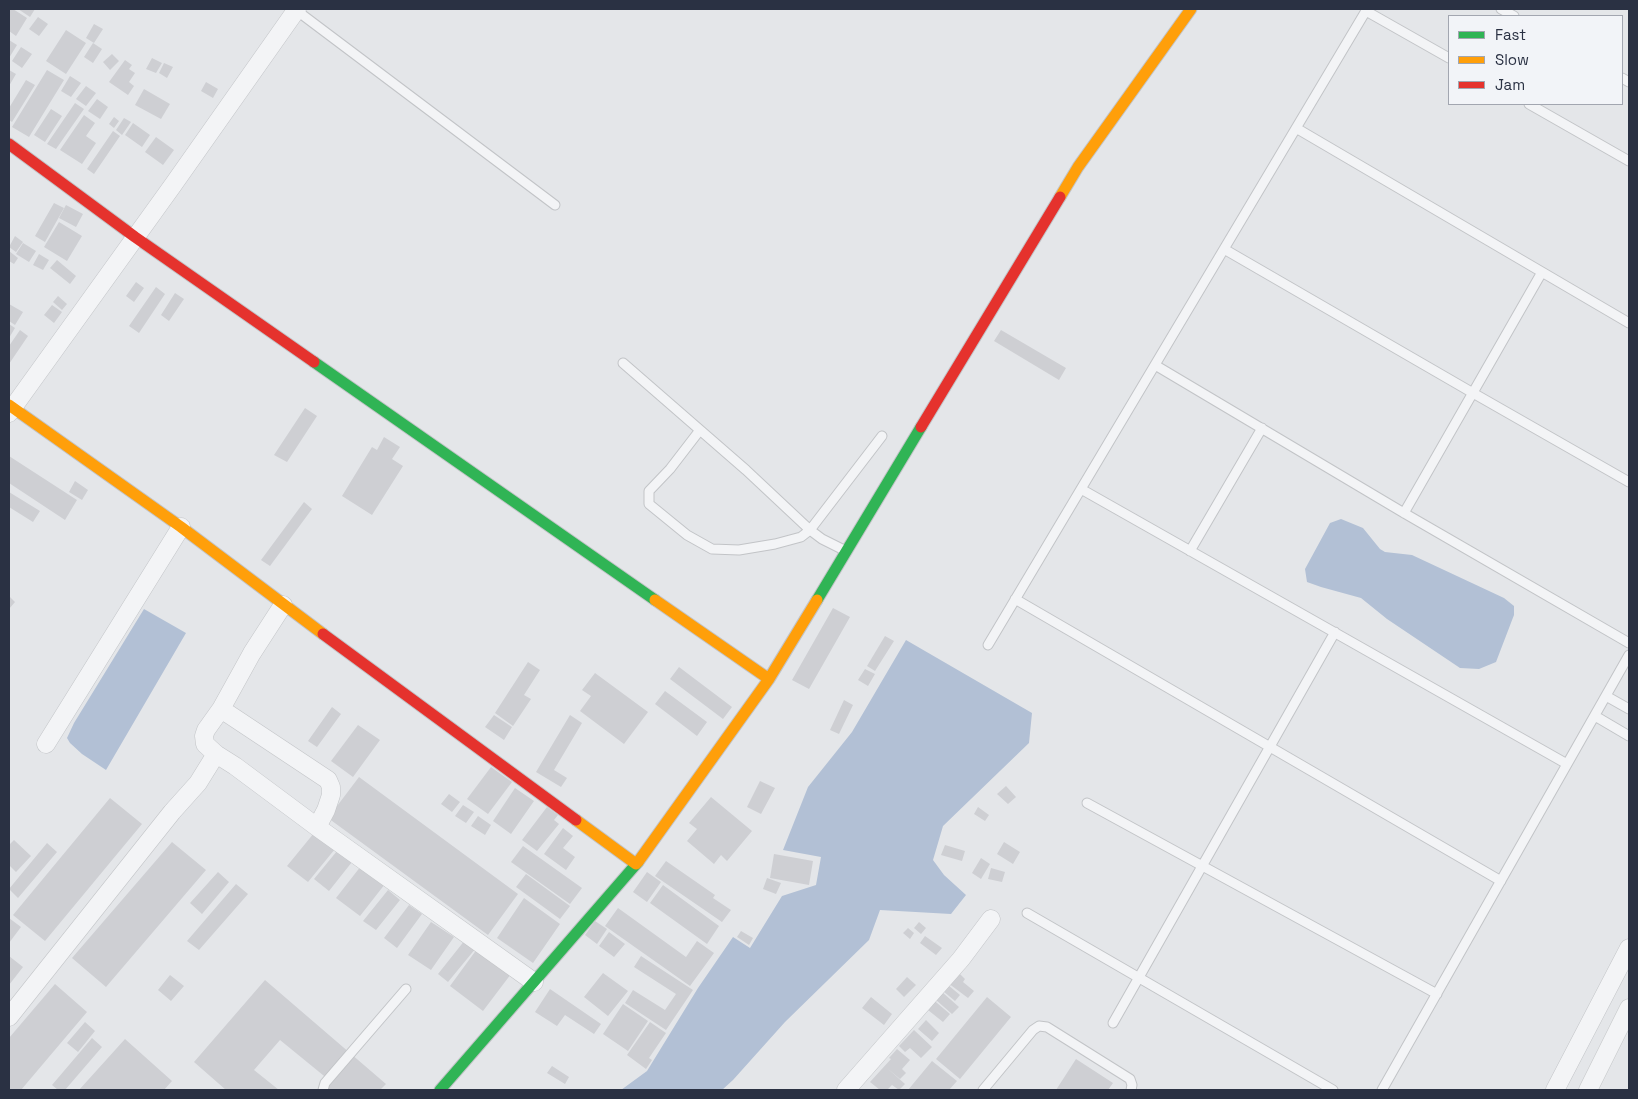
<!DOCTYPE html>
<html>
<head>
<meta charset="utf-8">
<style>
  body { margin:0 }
  #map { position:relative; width:1638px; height:1099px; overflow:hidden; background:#e4e6e9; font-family:"Space Grotesk",sans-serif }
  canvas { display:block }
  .frame { position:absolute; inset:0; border:10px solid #2a3143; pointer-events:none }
  .legend { position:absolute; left:1448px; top:15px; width:175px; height:90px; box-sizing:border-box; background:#f2f4f8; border:1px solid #a2a6b0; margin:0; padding:6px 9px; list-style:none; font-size:15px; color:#2a3143 }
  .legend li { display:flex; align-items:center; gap:10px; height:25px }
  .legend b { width:25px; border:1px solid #a2a6b0 }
</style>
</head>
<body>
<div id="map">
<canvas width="1638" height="1099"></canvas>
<div class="frame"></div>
<ul class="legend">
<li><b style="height:6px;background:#30b455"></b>Fast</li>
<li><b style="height:6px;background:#ff9f0a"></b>Slow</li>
<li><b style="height:6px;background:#e5322d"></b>Jam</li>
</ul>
</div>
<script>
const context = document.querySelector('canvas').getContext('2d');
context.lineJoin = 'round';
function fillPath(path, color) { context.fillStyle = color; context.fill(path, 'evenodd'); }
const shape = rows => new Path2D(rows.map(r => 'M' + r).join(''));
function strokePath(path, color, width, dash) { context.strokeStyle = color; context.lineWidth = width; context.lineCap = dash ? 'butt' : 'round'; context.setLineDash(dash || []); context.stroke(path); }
const water = shape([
  [1341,519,1363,528,1380,549,1385,552,1412,555,1504,598,1514,606,1514,615,1496,662,1479,669,1460,668,1387,619,1361,598,1321,587,1307,582,1305,569,1330,523],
  [144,609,186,633,106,770,82,754,70,743,67,738,74,723],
  [906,640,1032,713,1029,743,943,826,933,860,944,875,966,895,951,914,880,910,869,940,785,1022,733,1080,722,1090,621,1090,647,1071,698,988,733,937,750,948,782,896,816,885,821,857,783,850,808,787,852,732]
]);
const building = shape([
  [9,9,13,9,27,18,16,36,9,31],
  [18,9,35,9,30,17],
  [38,17,48,24,39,36,29,29],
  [94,24,103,29,94,43,86,38],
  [66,30,86,43,66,74,46,61],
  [9,40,17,45,9,58],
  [93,43,102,49,93,63,84,57],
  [21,47,32,54,22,68,12,61],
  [112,54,119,61,110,70,103,62],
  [152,58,162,63,156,73,146,69],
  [125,60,132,65,129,69,135,73,129,82,134,86,128,95,109,82],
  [164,63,173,67,167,78,159,73],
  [9,70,16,74,9,86],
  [47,70,64,80,29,137,12,127],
  [70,76,81,83,71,97,61,91],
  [26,80,35,85,12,122,9,120,9,108],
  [206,82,218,89,213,98,201,91],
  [86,86,96,93,86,106,76,99],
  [144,89,170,104,161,119,135,105],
  [97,99,108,107,100,119,88,111],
  [75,103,84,109,56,149,47,144],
  [51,109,62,116,45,142,34,135],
  [84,115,95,123,86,136,96,143,82,164,60,150],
  [114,117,119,121,114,128,109,124],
  [124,118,131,122,122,135,116,130],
  [133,123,150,135,142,147,125,135],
  [113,131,120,136,94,174,87,169],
  [156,137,174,150,163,165,145,152],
  [54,203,64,208,45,242,35,236],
  [66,205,83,214,76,227,59,218],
  [59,222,82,236,67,261,44,247],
  [15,236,23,242,16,252,9,247],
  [23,243,36,251,29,262,16,254],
  [9,251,18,258,14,264,9,261],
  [39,254,49,260,43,270,33,265],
  [57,260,76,276,70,284,50,268],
  [136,282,144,288,134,302,126,296],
  [156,287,165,294,139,333,129,326],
  [175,293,184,299,169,321,161,315],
  [58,296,67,304,62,310,53,302],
  [9,304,23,312,15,325,9,321],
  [52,305,62,312,54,323,44,315],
  [9,324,15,328,9,338],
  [20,330,28,336,9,364,9,346],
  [1001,330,1066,368,1059,380,994,341],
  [305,408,317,416,287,462,274,455],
  [384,437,400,447,392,459,403,466,372,515,342,496,372,447,377,450],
  [9,456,77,500,65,520,9,483],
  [75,481,88,490,82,500,69,492],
  [9,492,40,511,33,522,9,507],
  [304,502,312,509,270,566,261,560],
  [9,596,15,602,9,609],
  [833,608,850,617,809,689,792,680],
  [885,636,894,641,875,671,867,666],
  [528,662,540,670,524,695,531,699,513,726,495,713],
  [679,667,732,707,723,719,670,679],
  [865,669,875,674,868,686,858,680],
  [595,673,648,712,624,744,580,711,591,696,582,690],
  [665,691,707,722,697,736,655,704],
  [844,700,853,705,839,734,830,730],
  [332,707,341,714,317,747,308,741],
  [494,715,512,727,504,740,485,727],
  [570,715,582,723,554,770,567,778,561,787,536,772],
  [358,725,380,740,353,777,331,761],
  [491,767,512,782,488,814,467,799],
  [359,777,518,894,488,935,328,818],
  [760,781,775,788,761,814,747,807],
  [1006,786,1016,797,1008,804,997,794],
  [515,788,534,801,511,834,493,821],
  [449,794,460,802,452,812,441,804],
  [711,797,752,831,727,861,721,855,714,864,687,841,697,829,689,823],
  [110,798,142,824,45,941,13,915],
  [463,805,474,812,466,823,455,816],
  [547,807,558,815,554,820,559,824,537,851,522,840],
  [978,807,989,815,985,821,974,814],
  [478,816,491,825,485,835,471,826],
  [563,828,573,836,563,848,575,857,566,870,544,854],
  [314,833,335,849,308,882,287,866],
  [14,840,31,856,16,872,9,865,9,845],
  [172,842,206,870,106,987,72,958],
  [1004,842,1020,852,1013,864,997,854],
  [47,843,57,852,18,898,9,889],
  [945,845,965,851,962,861,941,855],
  [523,846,582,888,570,904,511,862],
  [337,851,352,862,329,891,314,879],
  [774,854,813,861,809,885,770,878],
  [981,858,990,864,981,879,972,873],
  [666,861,715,895,713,898,731,910,722,922,655,876],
  [361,866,385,884,360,916,336,898],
  [991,868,1005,872,1002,882,988,879],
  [218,872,229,882,202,914,190,903],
  [647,872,661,882,647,902,633,892],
  [526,874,570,906,560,919,516,887],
  [767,878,781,883,776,894,763,889],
  [236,884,248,894,199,950,187,941],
  [663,885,719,926,707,944,650,903],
  [388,890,400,900,376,930,363,921],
  [524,898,560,924,533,963,497,938],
  [409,905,422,914,397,948,384,938],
  [618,908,686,957,697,941,714,953,690,986,605,926],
  [9,918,21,927,9,943],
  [595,921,607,929,597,944,585,935],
  [431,922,454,937,431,970,408,955],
  [919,922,926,928,921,934,914,928],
  [908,928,914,933,910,939,903,933],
  [741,931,753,938,749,945,737,937],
  [609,932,625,944,614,957,599,946],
  [925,936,942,948,936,955,920,943],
  [465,940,476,948,448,982,438,974],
  [477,949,511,974,483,1011,450,986],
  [9,956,23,967,9,985],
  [641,956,693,990,666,1030,625,1003,633,990,665,1010,676,994,634,967],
  [958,972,965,979,963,982,974,991,968,998,948,983],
  [603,973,628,991,608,1016,584,997],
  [170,975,184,986,171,1001,158,990],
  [907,977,916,985,904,997,896,989],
  [265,980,386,1084,380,1090,321,1090,329,1080,280,1040,254,1070,279,1090,226,1090,194,1062],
  [55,984,87,1012,21,1090,9,1090,9,1038],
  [948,985,960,995,955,1001,943,991],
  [550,989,601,1024,594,1034,565,1015,557,1026,535,1012],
  [942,992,959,1007,952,1014,936,1000],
  [871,997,892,1014,884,1025,862,1008],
  [930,997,950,1014,943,1022,923,1006],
  [987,997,1011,1017,960,1079,936,1059],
  [623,1004,648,1021,628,1051,603,1034],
  [926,1020,939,1033,932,1041,918,1029],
  [85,1022,95,1031,78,1052,67,1043],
  [650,1022,666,1033,649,1058,652,1060,646,1069,627,1055],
  [914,1030,932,1047,921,1058,910,1048,905,1052,899,1046],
  [92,1038,102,1047,65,1090,58,1090,52,1085],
  [125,1039,172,1081,164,1090,79,1090],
  [897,1049,910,1060,902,1069,906,1073,900,1079,887,1068,905,1084,899,1090,892,1085,887,1090,880,1090,870,1082,891,1059,889,1058],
  [1076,1059,1113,1083,1108,1090,1056,1090],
  [932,1061,957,1081,949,1090,908,1090],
  [552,1066,569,1077,565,1084,547,1073]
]);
const lane = shape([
  [1501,9,1514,16],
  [296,10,555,205],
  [1366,11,1449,58],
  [1622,78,1629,82],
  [1529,104,1629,161],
  [1296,128,1629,323],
  [1224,249,1473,393,1629,482],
  [623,363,746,470,810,530,882,436],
  [1155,365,1404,513,1629,643],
  [700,430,670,469,649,491,649,504,687,535,712,549,739,550,775,544,801,537,810,530,822,539,846,551],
  [1081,489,1567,764],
  [1404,513,1542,272],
  [1190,551,1262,428],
  [1015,599,1501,881],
  [988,645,1367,9],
  [1606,696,1629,709],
  [1595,716,1629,736],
  [1087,803,1437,994],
  [1027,913,1333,1090],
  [1113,1023,1335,632],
  [323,1090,325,1083,406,989],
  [983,1090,1033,1030,1039,1026,1047,1027,1130,1079,1132,1085,1131,1090],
  [1382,1090,1629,655]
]);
const street = shape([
  [9,413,173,185,297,9],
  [221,709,252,653,283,605],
  [46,744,181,527],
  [317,827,326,810,331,795,331,787,328,780,221,709,206,730,204,736,205,744,216,754,235,766,317,827,534,982],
  [9,1017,172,812,198,783,216,754],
  [846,1090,961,959,991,919],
  [1555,1090,1629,948],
  [1588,1090,1629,1008]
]);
const fast = shape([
  [314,362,655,600],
  [817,600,921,427],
  [440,1090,638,862]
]);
const slow = shape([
  [1060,197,1078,167,1191,9],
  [9,405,181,527,323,634],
  [655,600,769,679],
  [576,820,636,864],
  [638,862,769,679,817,600]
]);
const jam = shape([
  [9,144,135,237,314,362],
  [921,427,1060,197],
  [323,634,576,820]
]);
fillPath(water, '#b2c0d5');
fillPath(building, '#cecfd3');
strokePath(lane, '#c2c4c7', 11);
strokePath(street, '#c2c4c7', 19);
strokePath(fast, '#c2c4c7', 13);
strokePath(slow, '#c2c4c7', 13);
strokePath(jam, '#c2c4c7', 13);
strokePath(lane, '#f3f4f6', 9);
strokePath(street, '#f3f4f6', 18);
strokePath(fast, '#30b455', 11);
strokePath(slow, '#ff9f0a', 11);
strokePath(jam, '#e5322d', 11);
</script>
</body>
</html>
